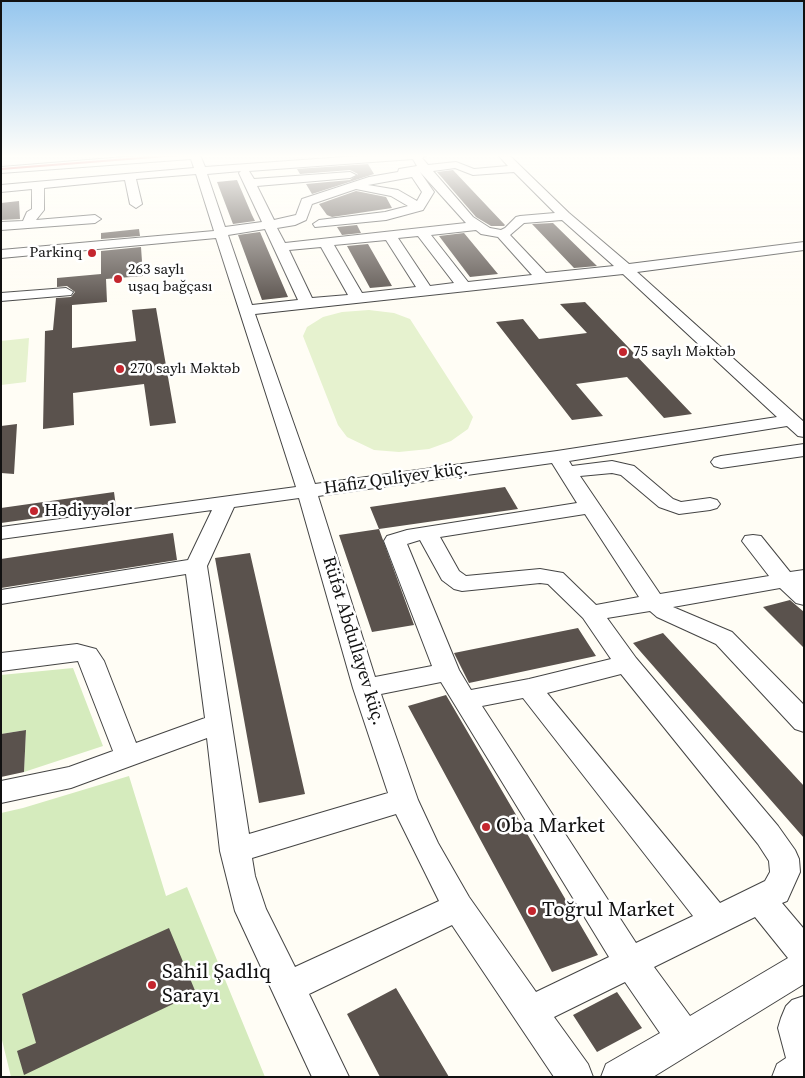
<!DOCTYPE html>
<html>
<head>
<meta charset="utf-8">
<style>
  body { margin:0 }
  #map { position:relative; width:805px; height:1078px; overflow:hidden; background:#fffdf5; font-family:"Source Serif 4",serif }
  canvas { display:block }
  .frame { position:absolute; inset:0; border:2px solid #111; pointer-events:none }
</style>
</head>
<body>
<div id="map">
<canvas width="805" height="1078"></canvas>
<div class="frame"></div>
</div>
<script>
const context = document.querySelector('canvas').getContext('2d');
context.lineJoin = 'round';
function fillPath(path, color) { context.fillStyle = color; context.fill(path, 'evenodd'); }
const shape = rows => new Path2D(rows.map(r => 'M' + r).join(''));
function strokePath(path, color, width, dash) { context.strokeStyle = color; context.lineWidth = width; context.lineCap = dash ? 'butt' : 'round'; context.setLineDash(dash || []); context.stroke(path); }
function write(font, color, halo, rows, align = 'center') {
  context.font = font + ' "Source Serif 4",serif'; context.lineWidth = 5; context.setLineDash([]); context.textBaseline = 'middle'; context.strokeStyle = halo; context.fillStyle = color; for (const [text, x, y, turn = 0] of rows) {
    context.save(); context.translate(x, y); context.rotate((+turn || 0) * Math.PI / 180); context.textAlign = isNaN(turn) ? turn : align; if (halo) context.strokeText(text, 0, 0); context.fillText(text, 0, 0); context.restore();
  }
}
const green = shape([
  [73,668,103,746,24,772,26,730,1,734,1,675],
  [129,776,166,896,187,887,265,1077,11,1077,1,1036,1,813,23,808]
]);
const pitch = shape([
  [369,310,394,313,410,319,473,417,468,429,451,441,429,449,399,452,374,450,347,437,338,425,303,336,307,327,323,317,342,312],
  [29,338,26,382,1,385,1,341]
]);
const building = shape([
  [368,164,374,174,312,194,306,184,350,180,358,174,350,170,300,174,297,169],
  [453,170,505,225,504,226,491,226,476,217,437,172],
  [237,180,252,215,255,221,233,224,217,182],
  [356,191,386,197,392,208,332,217,327,215,319,204],
  [19,201,20,219,1,220,1,203],
  [553,223,597,266,574,268,532,224],
  [357,225,361,233,342,235,337,227],
  [139,229,140,236,101,239,101,233],
  [260,232,288,297,262,300,238,235],
  [464,233,498,274,470,277,439,236],
  [368,244,392,286,370,288,347,246],
  [141,247,143,276,106,279,107,302,72,305,72,348,136,341,132,310,156,308,176,423,150,426,144,384,73,393,74,425,43,429,45,331,53,330,56,298,71,297,75,292,67,286,57,287,57,278,101,274,101,251],
  [585,302,630,349,692,414,664,418,627,377,576,384,603,416,572,420,496,322,523,319,539,339,587,333,560,304],
  [17,424,14,474,1,473,1,426],
  [505,487,518,509,379,529,370,507],
  [114,492,116,507,1,523,1,508],
  [379,529,414,625,372,632,339,535],
  [173,533,177,560,1,588,1,559],
  [250,553,305,794,259,803,215,558],
  [790,600,804,612,804,648,763,607],
  [578,628,596,656,469,683,454,653],
  [663,633,804,786,804,838,633,643],
  [446,695,598,955,552,972,408,706],
  [26,730,24,772,1,777,1,734],
  [169,928,196,993,24,1075,17,1051,36,1043,22,994],
  [396,988,449,1077,380,1077,347,1014],
  [617,992,642,1028,597,1052,573,1015]
]);
const minor = shape([
  [149,155,200,155,205,167,372,155,427,155,422,158,428,165,456,162,474,169,508,166,498,155,509,155,569,213,629,264,804,242,804,250,637,272,804,422,804,437,798,436,787,426,569,461,572,466,612,461,634,466,673,499,681,502,710,498,717,500,720,504,717,508,710,510,679,514,659,507,621,475,612,473,580,476,660,594,769,576,742,541,745,536,753,535,761,536,790,572,804,570,804,605,796,603,780,588,673,607,732,632,804,705,804,732,795,729,716,644,657,617,650,611,607,618,636,658,778,826,795,850,799,859,800,872,787,901,782,903,804,929,804,984,653,1077,601,1077,606,1064,660,1033,625,982,554,1017,588,1064,593,1077,554,1077,452,925,309,994,349,1077,312,1077,235,911,220,851,207,738,71,788,1,803,1,781,69,767,113,751,78,661,1,671,1,653,77,644,96,649,104,661,136,743,205,718,186,574,1,604,1,590,188,560,212,510,1,539,1,527,296,487,216,238,1,258,1,250,214,231,196,174,136,179,142,204,136,208,130,204,125,180,44,188,44,210,36,220,95,215,101,219,95,223,1,230,1,222,23,221,27,212,32,209,32,189,1,192,1,185,194,168,191,159,1,173,1,167,149,155],
  [413,159,417,166,399,169,398,172,369,177,302,199,296,215,274,220,257,186,350,178,356,175,350,172,254,179,249,171,413,159],
  [455,168,473,175,514,172,555,213,520,216,516,217,505,228,501,230,490,228,473,217,433,171,455,168],
  [241,171,239,173,262,222,225,227,207,174,241,171],
  [420,172,466,223,285,243,277,228,295,225,306,220,312,204,356,189,391,196,408,206,385,212,319,220,313,224,315,227,386,220,423,210,434,192,420,172],
  [412,177,422,192,417,201,398,190,368,185,412,177],
  [562,220,614,266,546,273,510,235,524,223,562,220],
  [265,229,298,300,252,305,228,235,265,229],
  [476,230,481,234,498,237,532,275,468,282,431,235,476,230],
  [418,236,454,283,430,286,398,238,418,236],
  [386,240,416,287,362,293,334,245,386,240],
  [321,247,348,295,312,298,289,250,321,247],
  [623,274,777,417,557,451,315,484,255,314,623,274],
  [552,463,577,503,407,530,387,536,384,541,432,666,375,677,318,496,552,463],
  [299,498,353,688,388,793,249,834,207,566,234,507,299,498],
  [585,514,639,597,596,605,563,573,540,569,466,576,459,571,440,537,585,514],
  [420,540,442,580,454,589,462,591,540,583,548,584,583,618,611,659,529,679,471,690,459,670,407,544,420,540],
  [621,674,758,844,769,861,770,872,765,881,720,903,547,693,621,674],
  [441,682,609,957,536,992,469,897,438,843,418,800,381,694,441,682],
  [523,698,693,916,636,943,482,706,523,698],
  [396,814,439,901,295,967,266,909,255,876,252,858,396,814],
  [755,917,788,958,690,1016,654,967,755,917],
  [66,288,73,292,71,295,1,301,1,293,66,288],
  [804,444,804,456,721,468,714,466,711,462,714,458,721,456,804,444],
  [804,996,804,1077,772,1077,777,1064,786,1058,778,1028,781,1018,786,1006,792,1000,804,996]
]);
const rail = shape([
  [1,169,179,155]
]);
const markers = [
  [92,253,5,"#c4262e"],
  [118,279,5,"#c4262e"],
  [623,352,5,"#c4262e"],
  [120,369,5,"#c4262e"],
  [34,511,5,"#c4262e"],
  [486,827,5,"#c4262e"],
  [532,911,5,"#c4262e"],
  [152,985,5,"#c4262e"]
];
const farPoinames = [
  ["Parkinq",82,253,"right"],
  ["263 saylı",128,270],
  ["uşaq bağçası",128,287],
  ["75 saylı Məktəb",633,352],
  ["270 saylı Məktəb",130,369]
];
const streetNames = [
  ["Hafiz Quliyev küç.",396,479,-8],
  ["Rüfət Abdullayev küç.",353,641,73]
];
const poiNames = [
  ["Hədiyyələr",44,511]
];
const nearPoinames = [
  ["Oba Market",496,827],
  ["Toğrul Market",542,911],
  ["Sahil Şadlıq",162,973],
  ["Sarayı",162,997]
];
fillPath(green, '#d5ebbd');
fillPath(pitch, '#e6f2cf');
fillPath(building, '#5a524d');
strokePath(minor, '#444', 2);
fillPath(minor, '#fff');
strokePath(rail, '#c4262e', 2);
const sky = context.createLinearGradient(0, 0, 0, 306);
sky.addColorStop(0, '#95c6ee');
sky.addColorStop(0.51, '#fffefa');
sky.addColorStop(1, '#fffefa00');
context.fillStyle = sky;
context.fillRect(0, 0, 805, 306);
for (const [x, y, r, color] of markers) { const dot = new Path2D(); dot.arc(x, y, r, 0, 2 * Math.PI); context.fillStyle = color; context.fill(dot); strokePath(dot, '#fff', 2); }
write('15px', '#111', '#fff', farPoinames, 'left');
write('18px', '#111', '#fff', streetNames);
write('18px', '#111', '#fff', poiNames, 'left');
write('21px', '#111', '#fff', nearPoinames, 'left');
</script>
</body>
</html>
